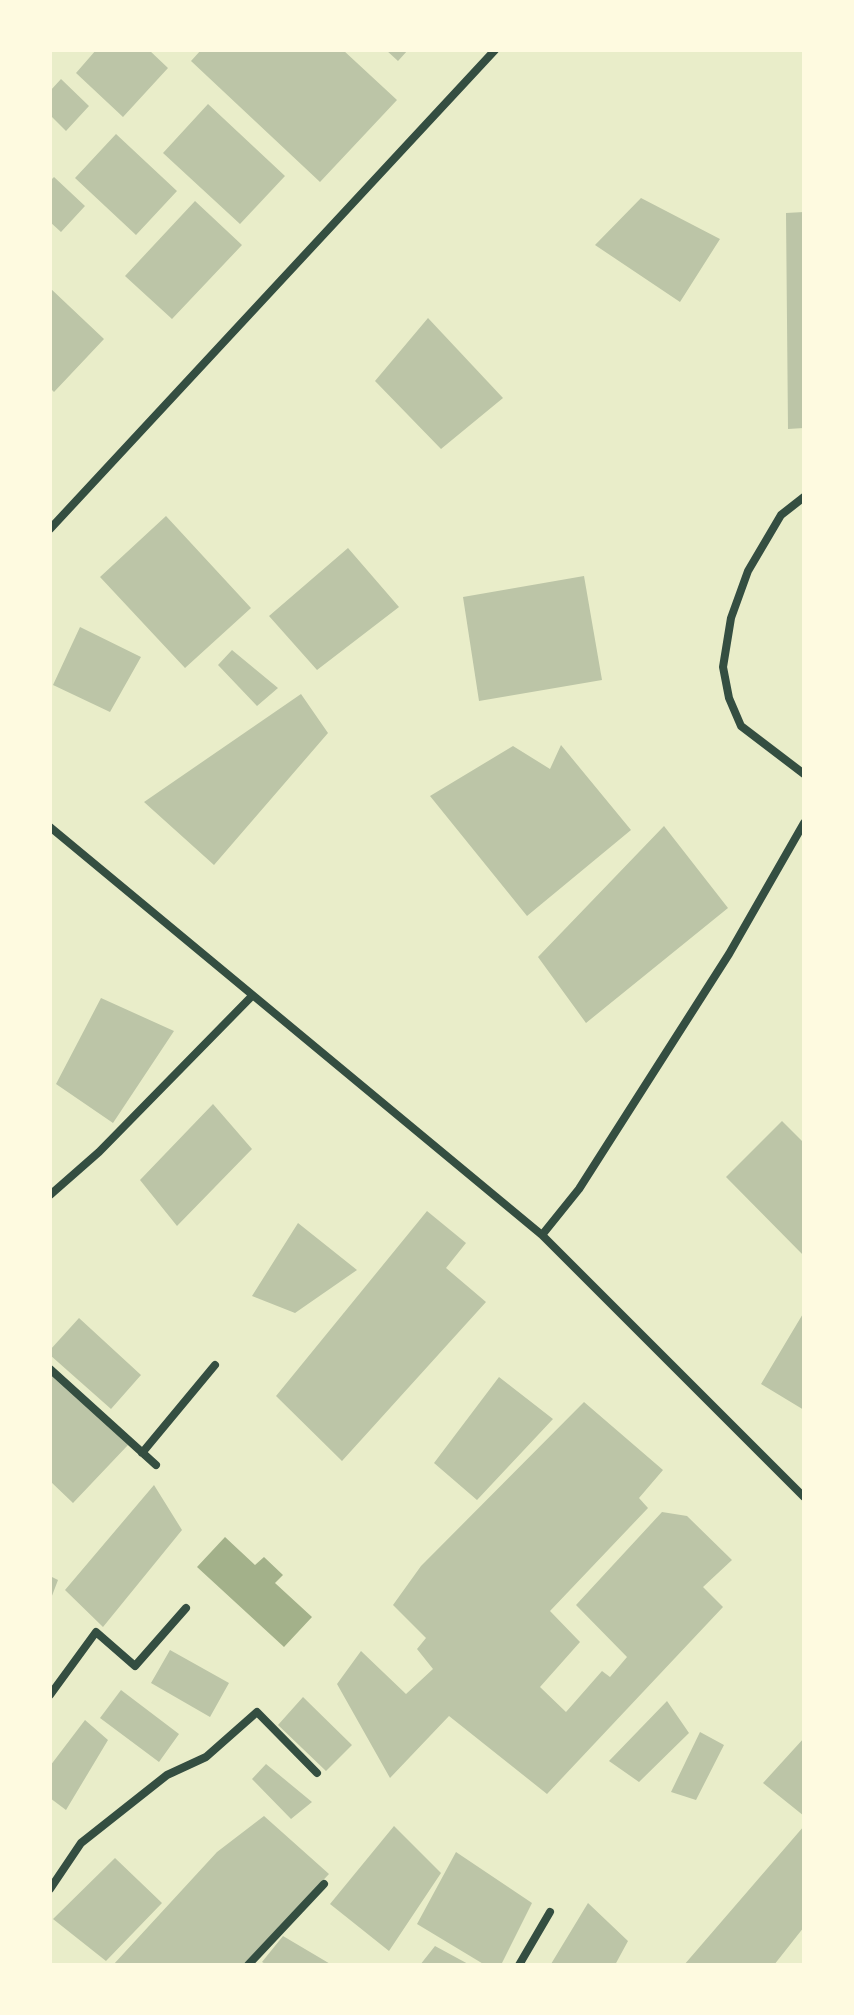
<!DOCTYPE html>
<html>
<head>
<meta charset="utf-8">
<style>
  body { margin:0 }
  #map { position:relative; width:854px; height:2015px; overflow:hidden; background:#e9edc9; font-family:Helvetica,sans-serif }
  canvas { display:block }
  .frame { position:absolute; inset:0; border:52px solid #fefae0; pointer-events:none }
</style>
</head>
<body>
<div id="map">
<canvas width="854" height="2015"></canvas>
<div class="frame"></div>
</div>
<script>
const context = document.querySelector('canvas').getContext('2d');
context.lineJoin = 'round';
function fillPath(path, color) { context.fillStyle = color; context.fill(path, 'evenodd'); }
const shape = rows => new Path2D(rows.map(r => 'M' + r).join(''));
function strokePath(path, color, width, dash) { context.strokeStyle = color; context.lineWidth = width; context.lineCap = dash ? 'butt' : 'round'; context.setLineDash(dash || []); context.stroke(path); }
const water = shape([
  [225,1537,255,1565,264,1557,283,1575,275,1583,312,1617,284,1647,197,1567]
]);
const building = shape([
  [96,50,149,50,168,68,123,117,76,73],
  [201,50,343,50,397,100,320,182,191,61],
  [386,50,408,50,398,61],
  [61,79,89,106,66,131,50,115,50,91],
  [208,104,285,176,240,224,163,153],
  [116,134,177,191,136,235,75,178],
  [54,177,85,206,61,232,50,222,50,181],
  [641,198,720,239,680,302,595,245],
  [195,201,242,245,172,319,125,276],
  [804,212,804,428,788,429,786,213],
  [50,288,104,339,54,392,50,388],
  [428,318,503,398,441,449,375,381],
  [166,516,251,608,185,668,100,577],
  [348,548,399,607,317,670,269,616],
  [584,576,602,680,479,701,463,597],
  [80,627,141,657,110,712,53,685],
  [232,650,278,688,257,706,218,665],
  [301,694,328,733,214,865,144,802],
  [561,745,631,830,527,916,430,796,513,746,550,769],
  [664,826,728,908,586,1023,538,957],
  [101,998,174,1031,113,1123,56,1084],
  [213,1104,252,1149,177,1226,140,1180],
  [782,1121,804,1143,804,1256,726,1177],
  [427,1211,466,1243,446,1268,486,1302,342,1461,276,1396],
  [298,1223,357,1270,295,1313,252,1296],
  [804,1312,804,1410,761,1384],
  [79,1318,141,1375,111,1409,50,1355,50,1350],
  [50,1372,128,1445,73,1503,50,1481],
  [499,1377,553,1419,477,1500,434,1463],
  [584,1402,663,1470,639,1498,648,1508,550,1611,580,1642,540,1687,566,1712,602,1671,610,1677,627,1657,576,1605,662,1512,687,1516,732,1560,703,1587,723,1607,547,1794,449,1716,390,1778,337,1684,361,1651,406,1694,433,1669,417,1649,426,1638,393,1605,421,1566],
  [154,1485,182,1530,103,1627,65,1590],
  [50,1576,58,1580,50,1601],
  [170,1650,229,1683,210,1717,151,1683],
  [121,1690,179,1734,159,1762,100,1718],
  [303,1697,352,1745,326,1771,278,1725],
  [667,1701,689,1733,639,1782,609,1761],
  [85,1720,108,1740,66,1810,50,1798,50,1766],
  [700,1732,724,1745,696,1800,671,1792],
  [804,1738,804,1816,763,1783],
  [266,1764,312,1802,291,1819,252,1779],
  [264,1816,329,1874,243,1965,113,1965,217,1852],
  [394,1826,441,1873,389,1951,330,1904],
  [804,1826,804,1927,774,1965,684,1965],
  [456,1852,532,1903,501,1965,485,1965,417,1924],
  [115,1858,162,1903,106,1961,53,1919],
  [588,1903,628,1941,615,1965,551,1964],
  [283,1936,332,1965,267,1965,262,1962],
  [435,1946,470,1965,420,1965]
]);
const minor = shape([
  [804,497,781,515,748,571,731,618,723,667,729,698,741,726,804,774],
  [50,529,495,50],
  [50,827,542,1235,804,1497],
  [50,1195,99,1152,252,996],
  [542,1235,579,1189,729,954,804,823],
  [50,1369,156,1465],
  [142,1453,215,1365],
  [50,1695,96,1632,135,1666,186,1608],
  [50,1889,81,1843,167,1775,206,1757,257,1712,317,1773],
  [248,1965,324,1884],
  [519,1965,550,1912]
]);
fillPath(water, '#a3b18a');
fillPath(building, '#bcc5a7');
strokePath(minor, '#344e41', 8);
</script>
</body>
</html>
